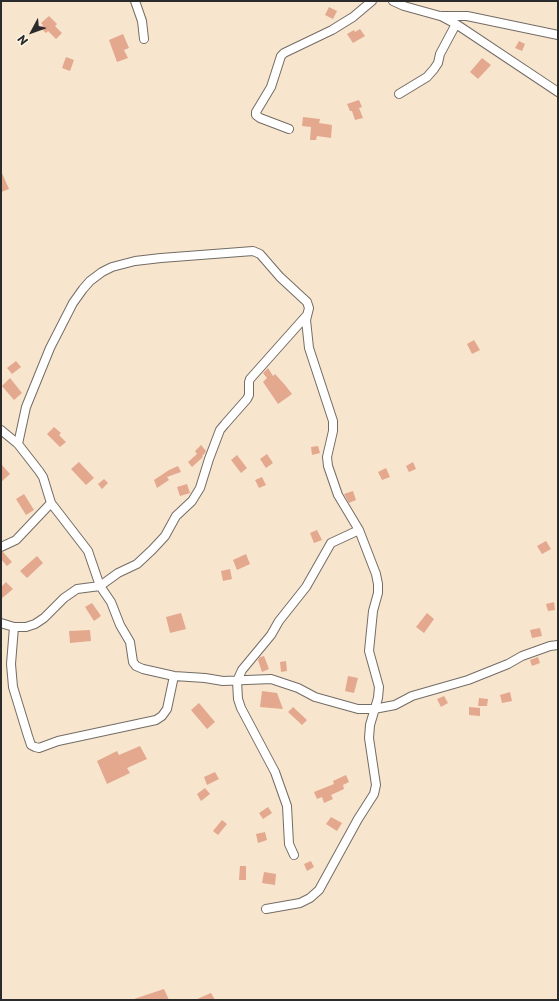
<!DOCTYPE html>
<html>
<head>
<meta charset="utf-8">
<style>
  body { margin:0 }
  #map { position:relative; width:559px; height:1001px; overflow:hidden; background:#f8e5ce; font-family:"Playpen Sans",sans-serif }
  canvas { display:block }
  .frame { position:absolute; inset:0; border:2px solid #2b2b2b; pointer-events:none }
  .north { position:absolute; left:12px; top:12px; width:40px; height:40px; -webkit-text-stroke:3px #fcf5e5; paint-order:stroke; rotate:229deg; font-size:11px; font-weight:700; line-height:16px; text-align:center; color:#2b2b2b }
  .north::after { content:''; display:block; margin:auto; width:14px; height:18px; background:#2b2b2b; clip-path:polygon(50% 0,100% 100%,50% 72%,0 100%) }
</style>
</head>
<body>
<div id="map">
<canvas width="559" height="1001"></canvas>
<div class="frame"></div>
<div class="north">N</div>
</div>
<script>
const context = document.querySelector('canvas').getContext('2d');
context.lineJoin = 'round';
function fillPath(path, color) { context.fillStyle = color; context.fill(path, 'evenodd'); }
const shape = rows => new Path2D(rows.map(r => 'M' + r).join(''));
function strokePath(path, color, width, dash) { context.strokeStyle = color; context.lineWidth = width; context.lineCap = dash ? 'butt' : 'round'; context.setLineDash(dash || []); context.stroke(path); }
const building = shape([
  [329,7,337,11,333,19,325,15],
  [49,16,57,24,55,26,62,33,56,39,48,31,46,33,41,28,43,25,41,23],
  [360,29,365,36,353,43,347,34,354,30,355,32],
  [123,34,129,48,124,50,128,58,117,62,109,40],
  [519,41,525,44,522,51,515,48],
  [66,57,74,60,70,71,62,68],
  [482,58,491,65,478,79,470,72],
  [359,100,362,107,359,108,363,118,355,120,352,111,350,111,347,104],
  [303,117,320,119,319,123,332,125,331,138,317,136,316,140,310,140,311,127,302,126],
  [1,171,9,189,1,192],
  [474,340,480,350,472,354,467,344],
  [16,361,21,367,12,374,7,368],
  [268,368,273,376,275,374,285,385,292,394,278,404,263,382,267,378,263,373],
  [10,378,22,393,14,400,2,386],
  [54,427,61,433,59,435,66,442,60,447,47,434],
  [201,445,206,451,205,453,202,456,203,457,192,467,188,462,197,454,195,451],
  [318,446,320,453,312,455,311,447],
  [267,454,273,463,266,468,260,459],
  [237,455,247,468,241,473,231,460],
  [79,462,94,478,86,485,71,469],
  [413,462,416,469,409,472,406,466],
  [1,464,10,474,1,482],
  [178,466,181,472,167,477,169,480,157,488,154,480,169,470],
  [386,468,390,477,382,480,378,472],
  [262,477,266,485,259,488,255,480],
  [104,479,108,483,102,489,98,484],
  [187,484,190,493,180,496,177,487],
  [353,491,356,500,349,503,344,494],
  [24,494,34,510,26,515,16,499],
  [317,530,322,540,314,543,310,533],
  [546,541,551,549,542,554,537,546],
  [1,552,3,552,12,562,7,566,1,559],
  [246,554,250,564,237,570,233,560],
  [37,556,43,563,27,578,20,571],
  [230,569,232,579,223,581,221,571],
  [6,582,13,589,1,599,1,587],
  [554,602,555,610,548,611,546,604],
  [92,603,101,616,94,621,85,607],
  [181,613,186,629,170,633,166,617],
  [427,613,434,619,424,633,416,627],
  [540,628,542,636,532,638,530,630],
  [90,630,91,641,70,643,69,631],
  [264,656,269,669,262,672,258,660,260,657],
  [538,657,540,663,532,666,530,660],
  [286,661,287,671,281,672,280,662],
  [348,676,358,678,354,693,345,691],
  [262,691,277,693,283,709,260,707],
  [510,692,512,701,502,703,500,695],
  [444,696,448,703,441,707,437,699],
  [479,698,488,699,487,706,478,706],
  [199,703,215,722,207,729,191,710],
  [293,707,307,720,302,725,288,712],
  [469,707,480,708,480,716,469,715],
  [140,746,147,759,127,768,130,773,107,784,97,761,117,751,119,755],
  [215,772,219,779,207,785,204,777],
  [346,775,349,782,343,785,344,789,331,795,333,799,324,803,322,797,317,799,314,792,334,784,333,781],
  [205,788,210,794,201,801,197,794],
  [268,807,272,813,263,819,259,813],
  [331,817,342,823,337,831,326,824],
  [222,820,227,824,218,835,213,831],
  [265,832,267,840,258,843,256,834],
  [311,861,314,867,307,871,304,864],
  [240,866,246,866,246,880,239,880],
  [264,872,276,874,275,885,262,883],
  [164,989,169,1000,134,1000,134,999],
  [211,993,215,1000,195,1000]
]);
const minor = shape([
  [135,1,142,21,144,39],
  [393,1,404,6,440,16,467,16,558,35],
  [441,16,456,24,558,92],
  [399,94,427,77,434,69,438,63,440,54,456,24],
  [289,129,260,118,256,115,256,112,271,87,281,56,284,53,332,30,353,17,372,1],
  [1,430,18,444,39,471,43,477,51,503,88,551,100,586,111,602,120,625,130,642,133,662,136,666,143,669,174,676,205,678,223,681,271,679,298,688,315,697,358,709,374,709,395,705,412,696,468,680,508,664,522,656,550,646,558,645],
  [18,444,26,407,50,348,73,303,83,289,90,281,102,272,112,267,135,261,161,258,253,251,260,254,280,277,307,302,309,308,306,320,309,348,333,421,333,431,327,457,328,466,338,495,359,530,376,574,378,584,378,593,373,611,369,651,379,687,378,698,370,725,369,738,376,785,374,794,358,819,319,890,310,898,300,903,266,909],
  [1,547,16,540,51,503],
  [1,623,14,627,26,627,35,624,44,618,64,598,77,589,100,586,118,573,137,564,152,550,165,536,176,516,192,501,200,488,209,459,220,430,225,424,247,399,249,395,249,382,250,379,307,315],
  [14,627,11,664,13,687,28,736,31,745,35,747,39,748,58,741,156,720,162,716,167,709,174,676],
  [294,855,289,844,287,806,275,772,241,708,238,699,237,681,242,670,271,635,279,621,306,587,331,543,359,530]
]);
fillPath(building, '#e3a88d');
strokePath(minor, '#736c64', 10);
strokePath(minor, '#fff', 8);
</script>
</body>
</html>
